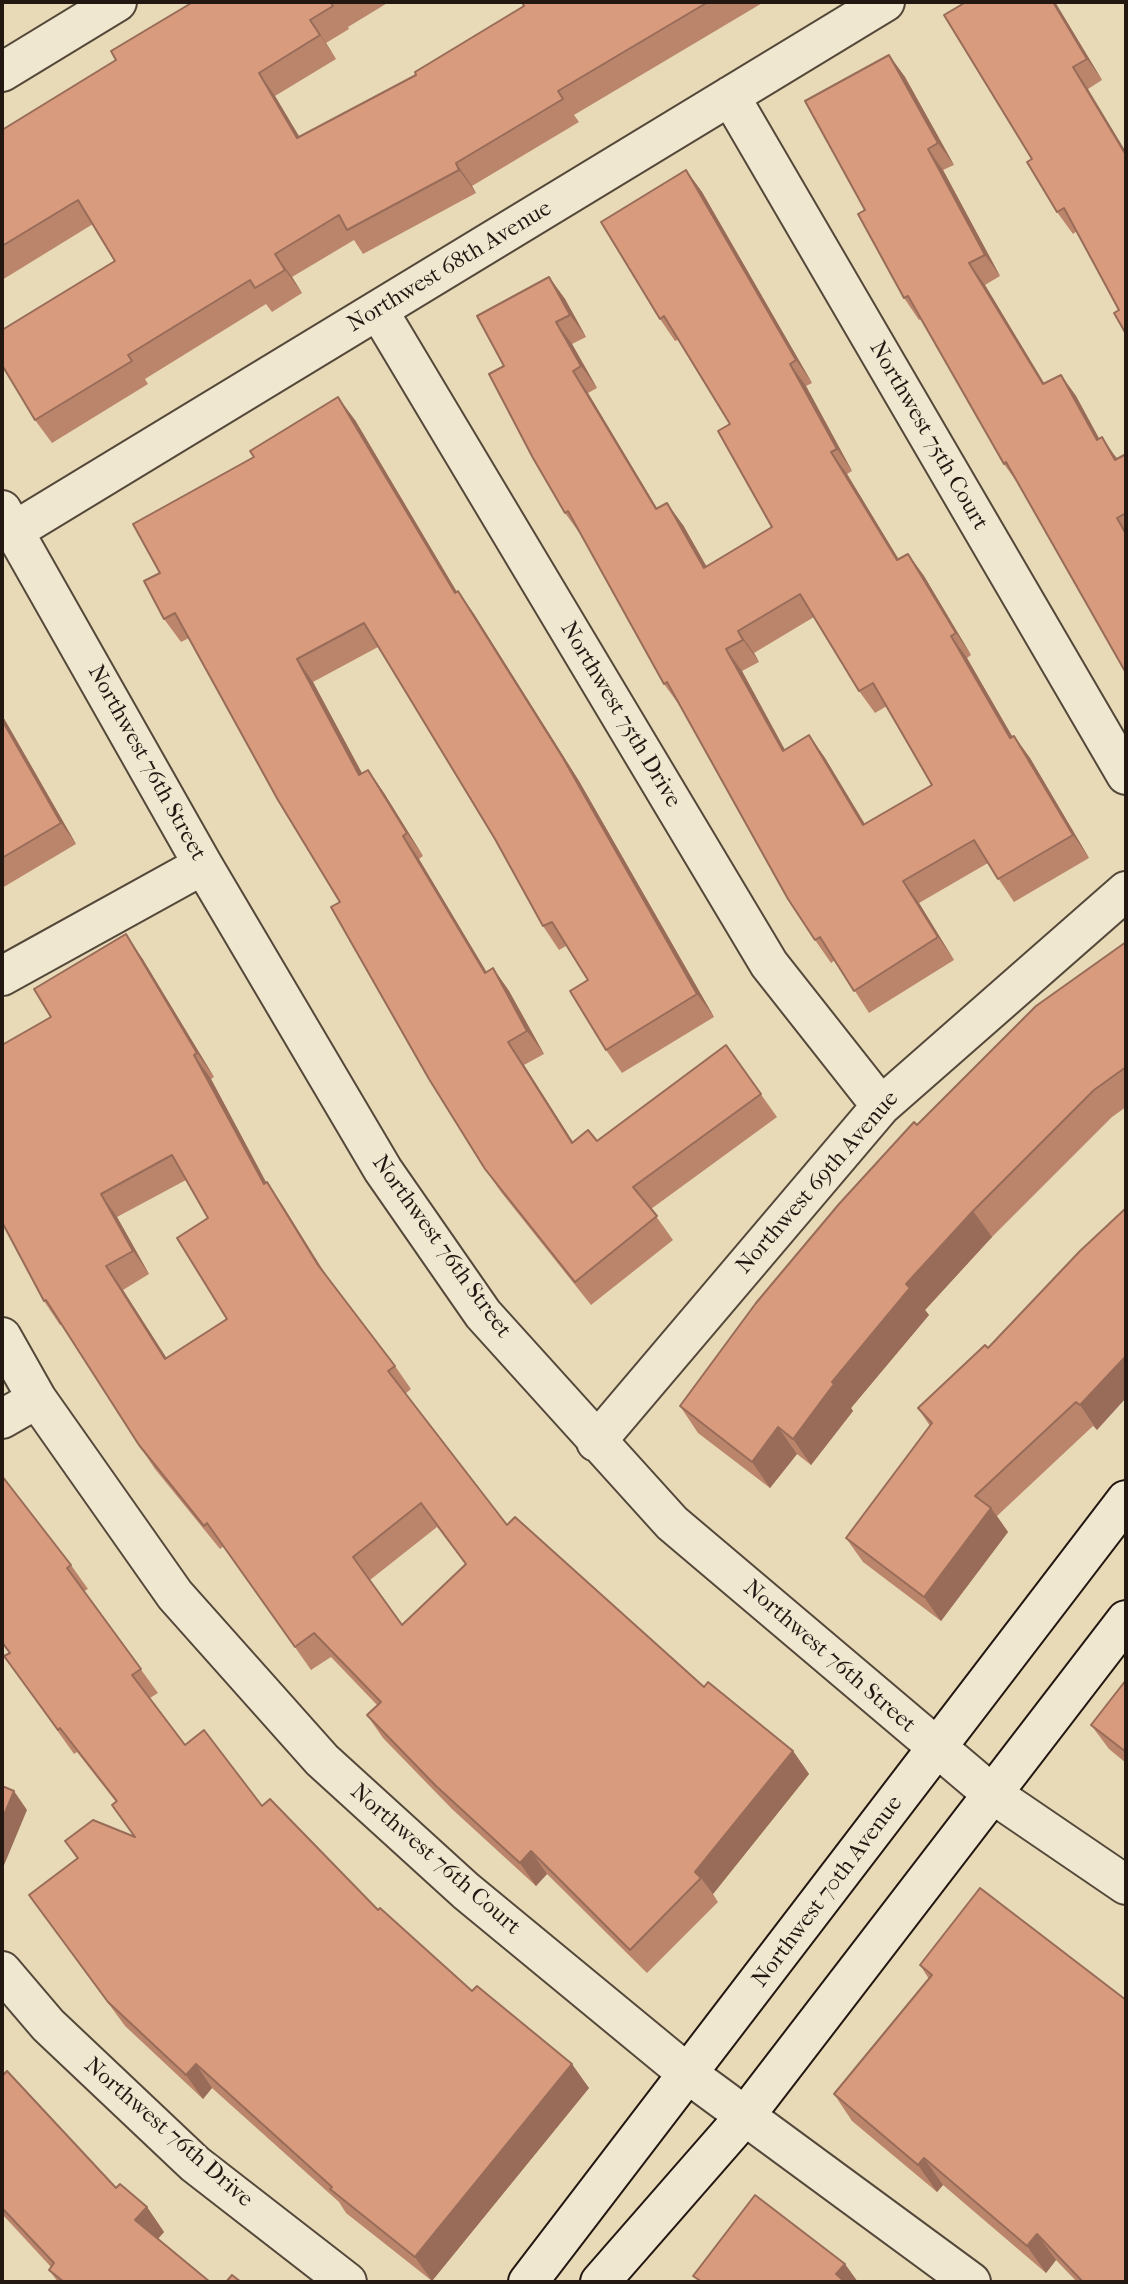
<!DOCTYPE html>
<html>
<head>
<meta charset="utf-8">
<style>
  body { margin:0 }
  #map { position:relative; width:1128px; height:2284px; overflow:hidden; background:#e8dab6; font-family:"IM FELL French Canon",serif }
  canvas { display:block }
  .frame { position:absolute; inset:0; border:4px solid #231712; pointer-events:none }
</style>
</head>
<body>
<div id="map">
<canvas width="1128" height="2284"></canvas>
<div class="frame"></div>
</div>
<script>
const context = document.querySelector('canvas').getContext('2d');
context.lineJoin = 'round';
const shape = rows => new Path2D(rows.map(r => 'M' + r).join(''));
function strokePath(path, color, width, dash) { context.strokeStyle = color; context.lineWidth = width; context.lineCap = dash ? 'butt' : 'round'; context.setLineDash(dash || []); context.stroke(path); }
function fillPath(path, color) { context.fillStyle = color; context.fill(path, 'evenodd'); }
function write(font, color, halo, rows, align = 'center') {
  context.font = font + ' "IM FELL French Canon",serif'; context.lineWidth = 7; context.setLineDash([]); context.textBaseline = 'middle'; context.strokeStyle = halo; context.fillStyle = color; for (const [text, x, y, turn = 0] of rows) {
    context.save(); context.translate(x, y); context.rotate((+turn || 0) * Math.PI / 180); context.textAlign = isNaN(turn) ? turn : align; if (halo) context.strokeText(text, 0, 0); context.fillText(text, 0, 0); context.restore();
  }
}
const street = shape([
  [2,72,117,2],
  [730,96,1126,775],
  [378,310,769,964,881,1106],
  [2,510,203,865,383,1170,483,1314,672,1523,991,1793,1126,1885],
  [14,531,885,2],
  [2,976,203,865],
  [2,1337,37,1399,175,1595,322,1760,466,1891,688,2074,971,2282],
  [2,1419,37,1399],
  [596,1442,881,1106,1126,891],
  [2,1971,48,2025,195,2164,347,2282]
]);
const secondary = shape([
  [528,2282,1126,1500],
  [600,2282,745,2116,1126,1620]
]);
const wall = shape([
  [193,2,389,2,348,27,349,29,326,43,336,59,275,96,299,137,416,75,524,6,522,2,764,2,574,115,579,122,472,186,476,193,363,254,354,240,292,277,302,293,272,312,266,304,145,379,148,384,52,443,35,420,115,261,93,224,2,280,2,129,2,130,116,60],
  [1055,2,1102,80,1088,89,1119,310,1077,231,1073,234,1057,212,1032,159],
  [889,55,905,77,954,165,943,170,1000,276,985,285,1044,384,1061,375,1076,396,1099,439,1117,458,1126,454,1126,673,1019,485,1004,464,921,319,919,320,904,298,865,210],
  [686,170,702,192,812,383,806,386,852,471,847,474,899,560,908,554,924,576,971,655,967,658,1012,737,1014,736,1030,758,1089,858,1014,902,988,863,919,903,954,960,869,1013,835,960,831,963,815,940,680,706,664,684,581,535,565,513,504,366,549,277,565,299,586,337,572,344,597,388,588,393,657,508,683,525,706,566,772,527,730,424,678,340,675,341,660,319],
  [814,617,859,691,875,713,887,706,932,785,865,824,825,758,809,735,785,750,742,671,759,662,754,653],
  [355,420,457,592,458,591,474,614,579,781,714,1017,622,1073,606,1050,588,980,566,946,559,950,543,926,495,839,378,647,313,682,362,774,368,770,384,793,423,856,419,859,486,972,493,968,509,991,544,1054,524,1065,573,1142,597,1141,726,1045,777,1117,651,1209,673,1240,591,1305,501,1192,485,1169,340,902,189,638,181,642,164,619,160,573],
  [2,715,76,844,2,888],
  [1126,942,1126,1107,1112,1117,992,1237,925,1310,929,1315,851,1408,853,1411,811,1465,797,1454,770,1488,698,1433,680,1406,917,1125],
  [142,958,214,1077,211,1079,266,1183,283,1206,328,1278,395,1366,411,1389,405,1394,507,1525,704,1687,793,1751,809,1774,713,1894,718,1902,647,1973,547,1874,536,1886,452,1809,383,1738,367,1715,377,1705,331,1657,311,1670,224,1546,220,1549,155,1469,139,1445,62,1324,60,1325,44,1301,51,1017],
  [186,1180,208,1218,227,1319,166,1358,123,1290,149,1274,117,1217],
  [437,1527,466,1565,402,1625,370,1580],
  [1080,1251,1097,1430,1093,1426,997,1516,1008,1532,941,1621,863,1562,846,1538,930,1426,918,1408,988,1348],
  [2,1476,71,1565,88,1589,84,1591,158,1693,150,1698,185,1745,262,1806,378,1910,472,1991,589,2088,432,2281,346,2213,339,2202,212,2088,203,2099,125,2026,29,1895,77,1859,65,1841,134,1837,116,1802,77,1752,74,1754,4,1656,9,1653,2,1644],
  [1126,1680,1126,1763,1109,1749,1091,1725],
  [980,1888,1126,2282,1077,2282,1056,2260,1046,2273,943,2185,937,2192,852,2121,834,2094,929,1979,920,1965],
  [2,2076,116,2188,147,2207,164,2232,158,2239,210,2282,58,2282,49,2270,51,2267,2,2214]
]);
const shadedWall = shape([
  [1053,2,1055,2,1102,80,1087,59],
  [310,20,326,43,336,59],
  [889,55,905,77,954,165,938,143],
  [1073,67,1088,89,1126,152,1126,155],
  [259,73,275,96,314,161,297,138],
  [928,149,943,170,1000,276,985,255],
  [456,163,472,186,476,193,459,170],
  [686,170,702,192,812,383,796,360],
  [275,254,292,277,302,293,285,270],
  [969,263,985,285,1058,406,1043,384],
  [549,277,565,299,586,337,570,315],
  [556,322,572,344,597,388,581,366],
  [790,364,806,386,852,471,837,449],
  [573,371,588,393,671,532,656,509],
  [1061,375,1076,396,1112,462,1097,440],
  [338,397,355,420,471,616,455,593],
  [1102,437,1117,459,1115,460],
  [831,452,847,474,913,583,897,560],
  [667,503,683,525,720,590,704,568],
  [908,554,924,576,971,655,956,633],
  [458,591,474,614,579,781,714,1017,697,994],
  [738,631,754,653,759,662,743,640],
  [951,636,967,658,1026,760,1010,738],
  [726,649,742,671,798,774,783,751],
  [297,659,313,682,376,799,359,775],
  [2,715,76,844,61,823,2,720],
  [809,735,825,758,879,848,863,825],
  [1014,736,1030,758,1089,858,1073,835],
  [368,770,384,793,423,856,407,833],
  [403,836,419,859,501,996,485,973],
  [903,881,919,903,954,960,938,937],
  [126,934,142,958,214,1077,197,1053],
  [493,968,509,991,544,1054,527,1031],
  [508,1042,524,1065,588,1166,572,1143],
  [194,1055,211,1079,280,1208,264,1184],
  [267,1182,283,1206,334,1289,318,1265],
  [101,1194,117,1217,149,1274,133,1251],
  [973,1211,992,1237,925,1310,929,1315,851,1408,853,1411,811,1465,793,1439,832,1382,906,1284],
  [106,1266,123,1290,182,1382,165,1359],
  [1126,1356,1126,1398,1097,1430,1080,1405],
  [778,1427,797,1454,770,1488,752,1462],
  [991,1508,1008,1532,941,1621,924,1597],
  [793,1751,809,1774,713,1894,701,1878,695,1872],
  [14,1791,27,1810,2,1870,2,1820],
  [531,1851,547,1874,536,1886,520,1863],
  [196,2064,212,2088,203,2099,186,2075],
  [572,2064,589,2088,432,2281,415,2257],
  [924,2158,943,2185,937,2192,918,2165],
  [147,2207,164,2232,152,2245,135,2220],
  [1037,2234,1056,2260,1046,2273,1027,2246],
  [845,2264,858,2282,842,2282,836,2274]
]);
const building = shape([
  [193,2,334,2,331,3,333,6,310,20,320,35,259,73,297,138,416,75,415,72,524,6,522,2,708,2,558,91,563,99,456,163,459,170,347,230,339,215,275,254,285,270,255,288,250,280,128,355,132,361,35,420,2,365,2,330,115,261,78,200,2,246,2,130,116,60,111,51,193,2],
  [966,2,1053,2,1087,59,1073,67,1126,155,1126,334,1114,313,1119,310,1064,208,1057,212,1027,162,1032,159,944,15,966,2],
  [889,55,938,143,928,149,985,255,969,263,1043,384,1061,375,1097,440,1102,437,1115,460,1126,454,1126,513,1117,518,1126,534,1126,673,1006,462,1004,464,908,296,904,298,858,214,865,210,805,101,889,55],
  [686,170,796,360,790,364,837,449,831,452,897,560,908,554,956,633,951,636,1010,738,1014,736,1073,835,998,879,974,840,903,881,938,937,854,991,820,937,815,940,788,899,667,682,664,684,568,511,565,513,533,458,489,374,504,366,477,316,549,277,570,315,556,322,581,366,573,371,656,509,667,503,704,568,772,527,718,431,730,424,664,316,660,319,601,222,686,170],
  [800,594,859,691,873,683,932,785,863,825,809,735,783,751,726,649,743,640,738,631,800,594],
  [338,397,455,593,458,591,563,758,697,994,606,1050,570,991,588,980,552,922,543,926,495,839,364,623,297,659,359,775,368,770,407,833,403,836,485,973,493,968,527,1031,508,1042,572,1143,588,1130,597,1141,726,1045,761,1094,633,1187,657,1216,575,1282,485,1169,429,1079,331,907,340,902,278,800,175,613,164,619,144,581,160,573,133,524,254,457,250,451,338,397],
  [2,720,61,823,2,858,2,720],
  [126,934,197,1053,194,1055,264,1184,267,1182,318,1265,395,1366,388,1371,507,1525,515,1517,704,1687,708,1682,793,1751,695,1872,701,1878,630,1950,531,1851,520,1863,436,1786,367,1715,381,1702,314,1633,295,1647,207,1523,204,1526,139,1445,46,1300,44,1301,2,1222,2,1045,51,1017,34,989,126,934],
  [172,1155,208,1218,177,1238,227,1319,165,1359,106,1266,133,1251,101,1194,172,1155],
  [421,1503,466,1564,402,1625,353,1557,421,1503],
  [1126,942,1126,1067,1094,1090,973,1211,906,1284,910,1288,832,1382,834,1384,793,1439,778,1427,752,1462,680,1406,756,1303,839,1204,914,1122,917,1125,1036,1006,1126,942],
  [1126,1208,1126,1356,1080,1405,1076,1402,975,1496,991,1508,924,1597,846,1538,932,1423,918,1408,985,1345,988,1348,1080,1251,1126,1208],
  [2,1476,71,1565,67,1568,141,1669,132,1675,185,1745,204,1730,262,1806,270,1799,378,1910,380,1908,472,1991,477,1986,572,2064,415,2257,330,2189,332,2187,196,2064,186,2075,108,2002,29,1895,78,1858,65,1841,93,1820,135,1837,112,1805,117,1801,60,1728,58,1730,4,1656,10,1653,2,1642,2,1476],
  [1126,1680,1126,1752,1091,1725,1126,1680],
  [2,1786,14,1791,2,1820,2,1786],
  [980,1888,1126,2000,1126,2282,1083,2282,1037,2234,1027,2246,924,2158,918,2165,834,2094,932,1975,920,1965,980,1888],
  [7,2071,116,2188,120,2184,147,2207,135,2220,210,2282,64,2282,49,2270,54,2263,2,2208,2,2076,7,2071],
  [755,2195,845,2264,836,2274,845,2282,702,2282,693,2276,755,2195],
  [232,2275,241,2282,226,2282,232,2275]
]);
const streetNames = [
  ["Northwest 68th Avenue",450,267,-31],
  ["Northwest 75th Court",928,436,60],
  ["Northwest 75th Drive",620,715,59],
  ["Northwest 76th Street",146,763,61],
  ["Northwest 69th Avenue",818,1183,-49],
  ["Northwest 76th Street",441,1247,54],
  ["Northwest 76th Street",829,1657,41],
  ["Northwest 76th Court",435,1860,41],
  ["Northwest 70th Avenue",828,1892,-53],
  ["Northwest 76th Drive",168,2133,41]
];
strokePath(street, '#54483b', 42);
strokePath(secondary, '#231712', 42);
strokePath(street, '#f0e7d0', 38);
strokePath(secondary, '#f0e7d0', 38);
fillPath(wall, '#bb856c');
fillPath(shadedWall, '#986c58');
fillPath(building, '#d99b7e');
strokePath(building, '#986c58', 2);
write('23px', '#231712', '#f0e7d0', streetNames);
</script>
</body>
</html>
